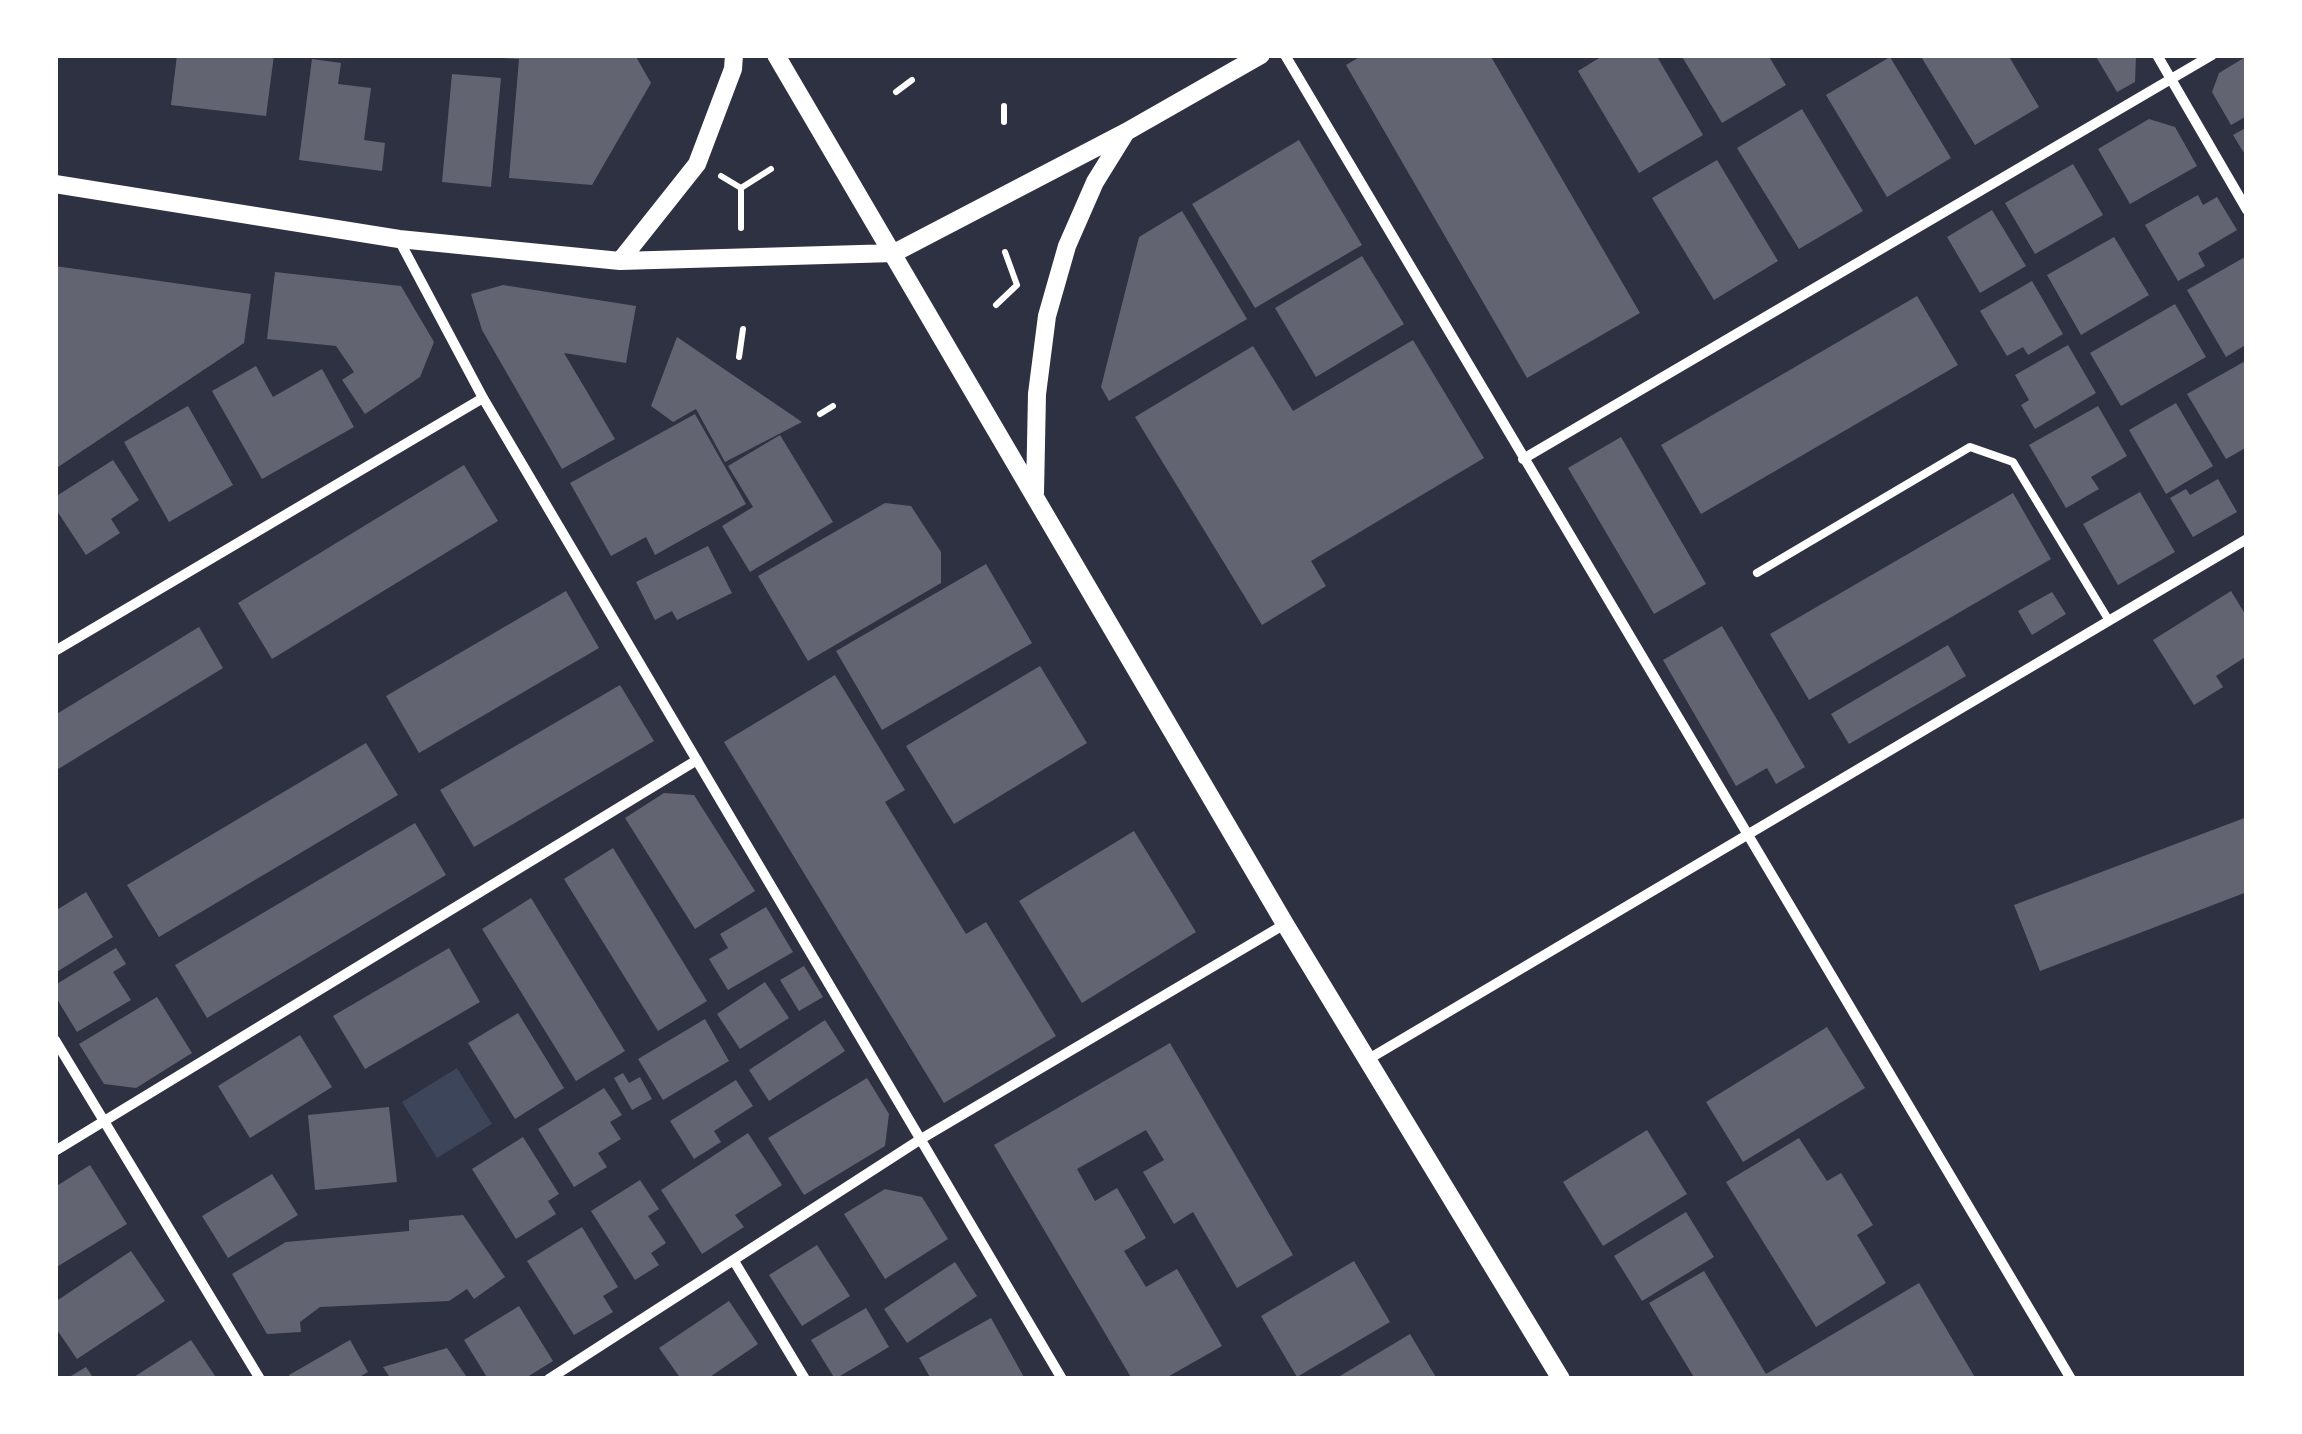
<!DOCTYPE html>
<html>
<head>
<meta charset="utf-8">
<style>
  body { margin:0 }
  #map { position:relative; width:2302px; height:1434px; overflow:hidden; background:#2d3142; font-family:Manrope,sans-serif }
  canvas { display:block }
  .frame { position:absolute; inset:0; border:58px solid #fff; pointer-events:none }
</style>
</head>
<body>
<div id="map">
<canvas width="2302" height="1434"></canvas>
<div class="frame"></div>
</div>
<script>
const context = document.querySelector('canvas').getContext('2d');
context.lineJoin = 'round';
function fillPath(path, color) { context.fillStyle = color; context.fill(path, 'evenodd'); }
const shape = rows => new Path2D(rows.map(r => 'M' + r).join(''));
function strokePath(path, color, width, dash) { context.strokeStyle = color; context.lineWidth = width; context.lineCap = dash ? 'butt' : 'round'; context.setLineDash(dash || []); context.stroke(path); }
const green = shape([
  [457,1068,492,1124,437,1158,402,1102]
]);
const building = shape([
  [177,55,274,55,266,116,171,105],
  [503,55,635,55,651,83,592,185,509,178,519,59,502,58],
  [1363,55,1490,55,1640,313,1527,378,1346,65],
  [1604,55,1656,55,1703,135,1639,173,1578,71],
  [1681,55,1768,55,1786,85,1722,123],
  [1920,55,2008,55,2039,107,1975,145],
  [2095,55,2136,55,2135,82,2117,92],
  [2247,56,2247,116,2231,125,2212,92,2219,73],
  [1890,57,1951,158,1887,197,1826,95],
  [312,59,341,63,338,84,371,88,364,140,385,143,382,171,299,160],
  [452,74,501,78,491,187,442,182],
  [1802,109,1863,211,1799,249,1737,148],
  [2149,119,2175,127,2197,166,2130,204,2098,149],
  [2247,127,2247,158,2233,135],
  [1299,140,1362,245,1255,308,1192,204],
  [1717,160,1778,261,1714,300,1652,198],
  [2073,164,2103,215,2035,254,2005,203],
  [2198,195,2203,205,2217,197,2237,230,2198,253,2205,266,2178,281,2145,225],
  [1992,210,2026,266,1980,293,1947,237],
  [1182,211,1247,319,1109,401,1101,387,1139,237],
  [2114,237,2149,295,2081,335,2047,275],
  [1362,256,1404,324,1316,377,1275,308],
  [2245,257,2247,344,2226,357,2187,290],
  [55,266,251,294,244,343,55,469],
  [275,272,401,286,434,342,420,377,365,414,342,380,354,372,336,346,267,339],
  [2032,281,2063,334,2028,355,2023,347,2007,356,1980,311],
  [503,285,636,306,626,363,564,353,615,439,562,469,482,330,471,294],
  [1917,296,1958,365,1701,514,1661,445],
  [2175,304,2206,357,2121,406,2090,353],
  [677,337,802,422,725,462,696,409,673,422,651,406],
  [1413,340,1484,458,1311,561,1326,586,1262,625,1135,417,1253,346,1293,411],
  [2068,345,2096,393,2035,429,2021,405,2029,400,2015,375],
  [2247,360,2247,447,2226,459,2187,394],
  [256,366,273,397,322,369,354,427,262,479,212,391],
  [2176,403,2213,466,2166,494,2129,430],
  [188,406,233,485,169,522,124,442],
  [2098,406,2127,456,2091,477,2099,489,2066,508,2029,445],
  [695,414,746,504,655,555,646,537,611,556,570,483],
  [780,435,833,522,750,572,722,526,753,507,728,466],
  [1621,437,1706,584,1654,614,1568,468],
  [113,460,139,500,111,519,120,533,86,555,55,508,55,497],
  [464,465,498,521,272,659,238,603],
  [2218,479,2237,512,2193,537,2170,498,2186,489,2190,495],
  [2140,492,2175,552,2118,585,2083,524],
  [2013,493,2051,559,1809,700,1770,634],
  [885,503,911,506,941,552,941,583,808,661,758,576],
  [708,546,732,593,677,620,672,611,655,620,636,582],
  [986,564,1032,643,882,730,836,651],
  [566,591,599,648,419,753,386,696],
  [2231,591,2247,617,2247,656,2216,676,2223,687,2194,705,2153,640],
  [2052,592,2066,614,2032,635,2018,611],
  [1722,626,1805,767,1776,784,1767,768,1736,786,1663,660],
  [199,627,223,668,55,771,55,715],
  [1948,645,1966,676,1849,744,1831,714],
  [1040,666,1087,743,954,824,906,746],
  [835,675,905,790,885,802,966,934,986,922,1056,1036,944,1103,724,742],
  [620,685,654,741,474,847,440,790],
  [366,743,398,795,159,937,127,885],
  [664,793,694,795,755,891,695,929,625,818],
  [2247,817,2247,892,2040,971,2014,905],
  [415,823,446,875,207,1018,175,965],
  [1134,831,1196,932,1082,1003,1019,901],
  [613,848,707,1001,658,1031,564,879],
  [86,892,113,937,55,973,55,911],
  [531,898,625,1051,576,1081,482,929],
  [766,907,793,952,728,990,709,959,728,948,720,934],
  [116,948,126,964,113,972,131,1000,77,1032,55,996,55,985],
  [449,948,480,1002,365,1069,333,1016],
  [804,966,823,997,799,1011,780,980],
  [765,982,789,1018,740,1049,717,1014],
  [157,997,192,1053,136,1088,104,1084,79,1044],
  [518,1013,564,1088,515,1119,468,1043],
  [705,1019,729,1061,663,1100,638,1059],
  [825,1020,845,1051,769,1101,749,1070],
  [1827,1027,1865,1088,1743,1162,1706,1102],
  [300,1035,332,1087,250,1138,218,1086],
  [1170,1043,1293,1255,1237,1288,1193,1212,1174,1224,1143,1172,1164,1160,1146,1130,1077,1169,1095,1201,1117,1188,1146,1238,1124,1251,1146,1287,1177,1269,1222,1346,1164,1379,1132,1379,994,1145],
  [623,1073,629,1083,640,1077,652,1099,632,1110,614,1078],
  [867,1078,889,1114,885,1146,804,1195,768,1138],
  [736,1080,753,1106,714,1131,721,1142,694,1159,670,1121],
  [604,1088,622,1115,610,1122,621,1139,598,1153,607,1167,574,1187,538,1129],
  [389,1107,397,1182,315,1190,308,1115],
  [1647,1130,1687,1194,1603,1246,1563,1182],
  [748,1133,782,1185,735,1215,744,1227,702,1254,661,1190],
  [523,1137,559,1194,548,1201,556,1214,516,1239,472,1169],
  [1799,1138,1827,1181,1841,1173,1873,1225,1857,1235,1886,1283,1816,1327,1726,1182],
  [90,1165,127,1224,55,1268,55,1187],
  [272,1174,298,1215,228,1258,202,1216],
  [640,1180,659,1209,648,1216,666,1243,651,1253,659,1265,635,1280,591,1211],
  [885,1189,922,1197,948,1239,885,1279,844,1214],
  [1686,1212,1714,1257,1642,1301,1614,1256],
  [463,1215,505,1277,474,1299,467,1289,449,1301,320,1307,300,1322,301,1332,267,1334,232,1274,286,1242,409,1231,409,1220],
  [582,1227,618,1287,603,1296,613,1312,574,1335,527,1261],
  [817,1245,850,1296,802,1326,769,1275],
  [131,1251,165,1301,77,1359,55,1327,55,1302],
  [1354,1261,1390,1322,1297,1377,1261,1316],
  [955,1262,977,1296,907,1343,884,1309],
  [1704,1271,1766,1374,1919,1283,1976,1379,1695,1379,1649,1303],
  [729,1301,758,1344,707,1379,681,1379,659,1348],
  [519,1306,553,1361,524,1379,488,1379,464,1340],
  [866,1308,889,1347,835,1379,811,1340],
  [991,1318,1025,1379,931,1379,919,1358],
  [1410,1334,1437,1379,1335,1379],
  [191,1340,217,1379,131,1379],
  [350,1340,368,1372,356,1379,291,1379,289,1375],
  [447,1348,468,1379,391,1379,383,1367],
  [86,1367,94,1379,66,1379]
]);
const path = shape([
  [896,92,912,80],
  [1004,106,1004,122],
  [721,176,741,188],
  [741,188,771,169],
  [741,228,741,188],
  [1005,252,1017,285],
  [996,305,1017,285],
  [739,357,743,329],
  [820,414,833,406]
]);
const service = shape([
  [1757,573,1970,447,2013,462,2108,619]
]);
const minor = shape([
  [1285,55,2071,1379],
  [2157,55,2247,210],
  [399,240,483,398,1062,1379],
  [1523,459,2212,55],
  [55,651,483,398],
  [55,1040,260,1379],
  [1367,1060,2247,539],
  [55,1151,697,760],
  [734,1261,805,1379],
  [549,1379,921,1139,1285,924]
]);
const tertiary = shape([
  [776,55,1285,924,1561,1379],
  [55,184,399,239,620,261,894,253,1126,132,1261,55],
  [620,261,697,164,733,69,734,55],
  [1035,493,1037,394,1047,316,1067,246,1095,182,1126,132]
]);
fillPath(green, '#3c4559');
fillPath(building, '#626471');
strokePath(path, '#fff', 6);
strokePath(service, '#fff', 8);
strokePath(minor, '#fff', 10);
strokePath(tertiary, '#fff', 18);
</script>
</body>
</html>
